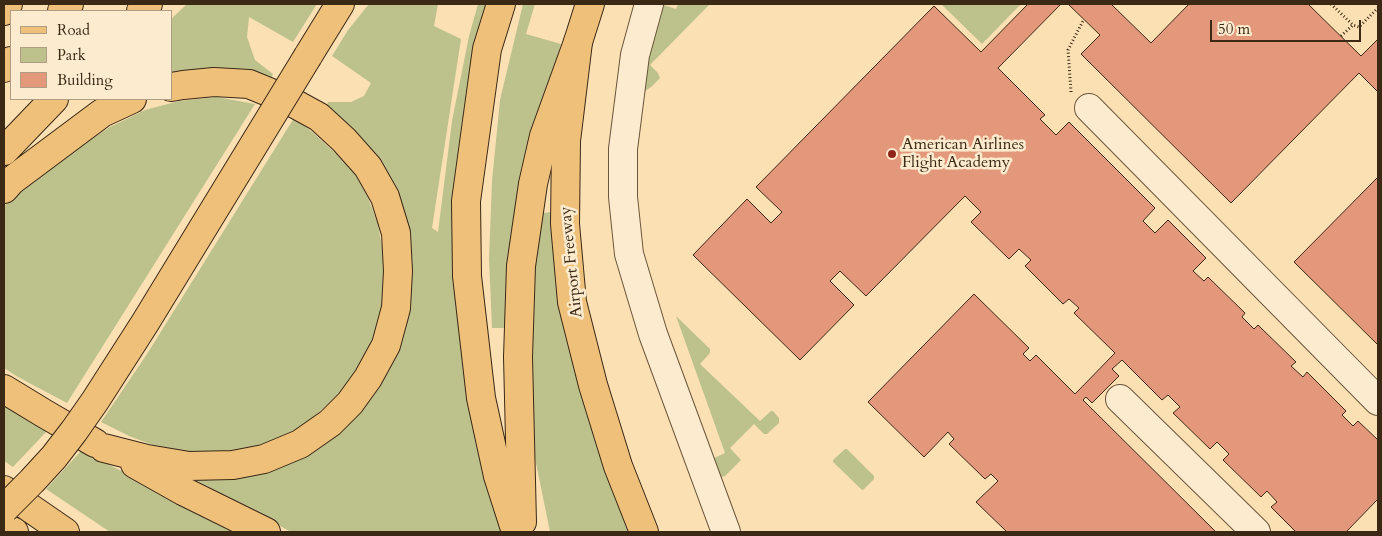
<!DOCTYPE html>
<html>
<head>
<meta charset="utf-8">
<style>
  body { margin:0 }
  #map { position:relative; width:1382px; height:536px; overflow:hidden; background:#fbe0b3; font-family:Cardo,serif }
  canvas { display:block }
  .frame { position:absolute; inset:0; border:5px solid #3b2815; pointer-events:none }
  .legend { position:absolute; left:10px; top:10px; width:162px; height:90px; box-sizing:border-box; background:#fcebce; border:1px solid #af9d84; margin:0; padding:6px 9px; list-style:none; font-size:15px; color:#3b2815 }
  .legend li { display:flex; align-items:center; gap:10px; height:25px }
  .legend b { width:25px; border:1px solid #af9d84 }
  .scale { position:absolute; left:1210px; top:20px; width:151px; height:22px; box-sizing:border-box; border:2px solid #3b2815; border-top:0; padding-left:6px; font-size:15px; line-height:18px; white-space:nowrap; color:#3b2815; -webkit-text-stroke:4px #fcebce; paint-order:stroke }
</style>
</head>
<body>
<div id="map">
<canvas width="1382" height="536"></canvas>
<div class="frame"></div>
<ul class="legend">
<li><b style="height:6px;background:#eec07a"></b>Road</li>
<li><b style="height:14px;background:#bdc28d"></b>Park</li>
<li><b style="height:14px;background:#e3987b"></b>Building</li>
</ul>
<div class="scale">50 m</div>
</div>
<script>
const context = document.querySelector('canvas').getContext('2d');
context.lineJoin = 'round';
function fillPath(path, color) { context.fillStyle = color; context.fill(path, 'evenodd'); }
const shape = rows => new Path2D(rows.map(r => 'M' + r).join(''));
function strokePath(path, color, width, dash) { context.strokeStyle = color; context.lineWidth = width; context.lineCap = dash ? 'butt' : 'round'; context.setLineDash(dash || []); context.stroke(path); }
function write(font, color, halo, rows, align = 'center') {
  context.font = font + ' Cardo,serif'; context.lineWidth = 5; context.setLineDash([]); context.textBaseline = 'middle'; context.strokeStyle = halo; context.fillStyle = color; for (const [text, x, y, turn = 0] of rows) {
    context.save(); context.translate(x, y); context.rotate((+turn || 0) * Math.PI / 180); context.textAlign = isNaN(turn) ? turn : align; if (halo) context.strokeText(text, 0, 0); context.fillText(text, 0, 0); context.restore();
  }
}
const green = shape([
  [187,4,317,4,293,42,249,17,247,37,255,60,273,74,270,82,171,76,171,19],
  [369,4,438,4,434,26,461,39,432,228,438,232,452,121,469,36,478,4,493,4,455,257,462,350,476,445,501,532,291,532,194,479,342,428,410,251,325,111,328,102,351,102,364,96,371,83,332,56,348,30],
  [523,4,535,4,526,34,561,44,528,168,507,328,492,328,489,259,492,181,500,100],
  [661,4,676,9,678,4,710,4,650,65,658,73,660,78,651,87,645,91,642,89,642,76],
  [941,4,1021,4,982,44],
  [217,97,255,104,67,403,18,377,4,368,4,206,52,165,108,128,145,110,179,101],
  [294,118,311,131,351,167,368,197,378,225,385,263,385,295,375,336,361,366,339,394,305,425,276,439,241,451,200,454,166,450,129,436,101,422,147,354],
  [551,212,563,317,640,532,550,532,535,458,529,335,534,268,543,213],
  [676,316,710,349,710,353,700,364,760,421,771,411,773,411,779,418,779,423,767,434,764,434,754,424,730,448,741,460,725,476,721,477,716,476,710,460,725,453],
  [4,404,47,431,13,467,4,461],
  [845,449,847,449,874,476,874,479,863,490,861,489,833,462,833,460],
  [81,451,213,516,243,532,110,532,46,489]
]);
const building = shape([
  [1028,4,1061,4,998,68,1045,115,1040,119,1056,135,1069,122,1155,208,1143,221,1155,233,1168,220,1206,258,1193,271,1204,281,1208,277,1245,313,1242,317,1254,329,1258,325,1296,362,1291,366,1303,377,1307,372,1346,411,1342,415,1353,426,1358,421,1378,440,1378,499,1346,532,1296,532,1271,507,1277,502,1267,491,1261,497,1223,460,1229,454,1217,442,1210,449,1173,413,1180,407,1168,395,1162,400,1122,360,1112,369,1119,376,1092,403,1086,397,1083,400,1216,532,1007,532,976,502,998,481,991,474,985,479,949,444,954,439,948,432,924,457,868,402,974,294,1029,348,1023,354,1030,361,1036,355,1075,394,1115,353,1074,313,1079,308,1069,299,1063,304,1025,266,1031,260,1019,249,1009,259,971,222,981,212,965,196,866,296,840,271,830,281,854,305,800,360,693,255,747,199,771,223,782,212,756,187,934,6,981,52,1028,4],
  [1068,4,1111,4,1151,43,1189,4,1308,4,1361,56,1378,39,1378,92,1359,73,1231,203,1081,54,1100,35,1068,4],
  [1378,177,1378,345,1294,262,1378,177]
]);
const path = shape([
  [1331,4,1353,25],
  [1341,36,1353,25,1359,27,1378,8],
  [1071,92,1068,50,1084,19]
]);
const minor = shape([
  [649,4,635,55,623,149,623,197,629,254,653,334,726,532],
  [1089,108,1378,401],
  [1120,399,1256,532]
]);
const major = shape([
  [590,4,578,42,566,141,565,224,572,302,593,385,618,466,644,532]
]);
const highway = shape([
  [501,4,487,49,466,201,467,276,481,398,498,476,516,532],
  [4,11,8,4],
  [62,11,69,4],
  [141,11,148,4],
  [308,56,340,4],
  [4,68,11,61],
  [4,151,54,99],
  [4,189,11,181,102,113,132,99],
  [4,389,45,414,95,443],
  [104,448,147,459,189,466,233,465,264,459,300,444,330,423,350,403,368,378,386,345,396,308,398,271,396,233,385,197,368,167,344,140,319,117,288,100,249,84,214,82,183,85,171,87],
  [135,464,183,491,266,532],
  [4,490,65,532],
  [522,522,518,357,521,266,533,184,544,136,578,42],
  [4,527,14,532]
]);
const highwayBridge = shape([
  [4,509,32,481,54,457,74,431,95,401,145,323,308,56]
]);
const markers = [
  [892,154,5,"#8f2418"]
];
const poiNames = [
  ["American Airlines",902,145],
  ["Flight Academy",902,163]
];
const streetNames = [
  ["Airport Freeway",572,262,-96]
];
fillPath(green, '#bdc28d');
fillPath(building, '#e3987b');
strokePath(building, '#3b2815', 1);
strokePath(minor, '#6b563c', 30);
strokePath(major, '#3b2815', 30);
strokePath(highway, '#3b2815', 30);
strokePath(path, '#3b2815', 3, [1, 2.5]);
strokePath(minor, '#fcebce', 28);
strokePath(major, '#eec07a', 28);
strokePath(highway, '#eec07a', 28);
strokePath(highwayBridge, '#3b2815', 30, []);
strokePath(highwayBridge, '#eec07a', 28);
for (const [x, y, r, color] of markers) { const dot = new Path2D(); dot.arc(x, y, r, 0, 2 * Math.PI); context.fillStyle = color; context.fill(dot); strokePath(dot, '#fcebce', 2); }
write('16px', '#3b2815', '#fcebce', poiNames, 'left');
write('16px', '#3b2815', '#fcebce', streetNames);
</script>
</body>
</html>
